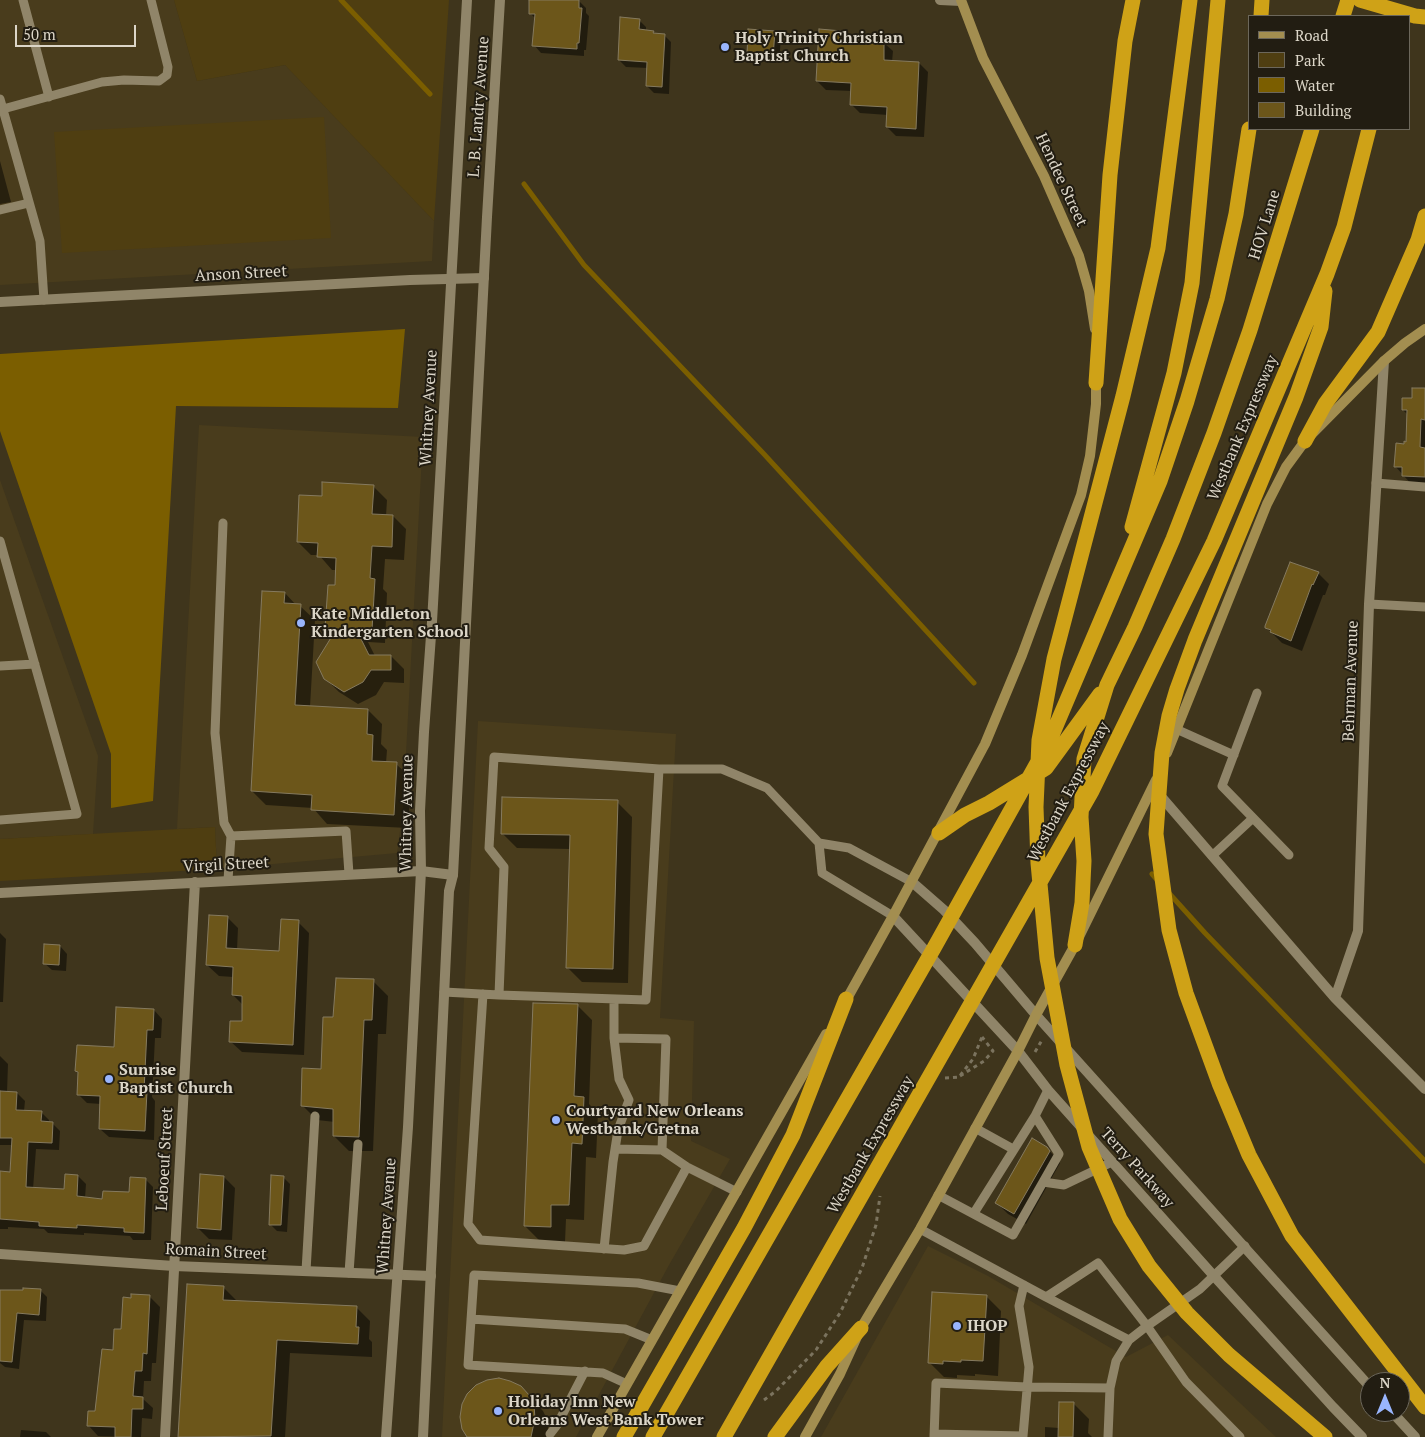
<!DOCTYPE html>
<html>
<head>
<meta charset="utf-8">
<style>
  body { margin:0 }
  #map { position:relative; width:1425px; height:1437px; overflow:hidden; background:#3f351c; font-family:"PT Serif",serif }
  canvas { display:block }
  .legend { position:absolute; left:1248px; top:15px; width:162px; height:115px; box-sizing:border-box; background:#221d12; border:1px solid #6c675b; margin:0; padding:6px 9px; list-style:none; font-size:15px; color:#dcd6c8 }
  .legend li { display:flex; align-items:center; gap:10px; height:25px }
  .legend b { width:25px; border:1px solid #6c675b }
  .north { position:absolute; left:1360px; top:1372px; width:50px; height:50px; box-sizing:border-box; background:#221d12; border:1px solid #6c675b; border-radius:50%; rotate:0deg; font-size:14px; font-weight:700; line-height:20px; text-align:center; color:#dcd6c8 }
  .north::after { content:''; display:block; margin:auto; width:18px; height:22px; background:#99b5fd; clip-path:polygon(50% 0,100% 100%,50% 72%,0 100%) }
  .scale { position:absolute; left:15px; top:25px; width:121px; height:22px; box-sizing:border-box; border:2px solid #dcd6c8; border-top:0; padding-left:6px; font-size:15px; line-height:18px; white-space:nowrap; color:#dcd6c8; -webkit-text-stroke:4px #221d12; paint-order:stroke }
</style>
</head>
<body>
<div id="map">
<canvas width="1425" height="1437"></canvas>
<ul class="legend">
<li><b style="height:6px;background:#a38e50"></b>Road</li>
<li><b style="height:14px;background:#4f3e11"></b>Park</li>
<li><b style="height:14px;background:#7b5e00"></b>Water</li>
<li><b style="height:14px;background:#6c561a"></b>Building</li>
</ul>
<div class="north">N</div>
<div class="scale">50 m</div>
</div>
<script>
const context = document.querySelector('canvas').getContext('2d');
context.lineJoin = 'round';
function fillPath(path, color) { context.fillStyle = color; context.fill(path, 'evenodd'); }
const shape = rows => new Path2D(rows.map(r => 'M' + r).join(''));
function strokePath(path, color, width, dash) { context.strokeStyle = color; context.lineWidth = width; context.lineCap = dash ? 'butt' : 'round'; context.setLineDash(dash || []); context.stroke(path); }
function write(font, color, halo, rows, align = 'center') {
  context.font = font + ' "PT Serif",serif'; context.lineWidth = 4; context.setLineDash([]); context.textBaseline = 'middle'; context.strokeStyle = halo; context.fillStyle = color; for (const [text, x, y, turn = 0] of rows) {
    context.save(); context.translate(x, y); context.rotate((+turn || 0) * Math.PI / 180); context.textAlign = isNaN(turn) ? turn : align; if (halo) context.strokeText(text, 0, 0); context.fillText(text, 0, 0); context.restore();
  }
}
const built = shape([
  [0,0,174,0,197,81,285,65,434,221,432,261,0,285],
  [199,425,423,437,403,809,397,853,217,869,215,827,177,829],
  [0,480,98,756,93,834,0,839],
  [478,721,676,734,660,1018,694,1021,691,1141,730,1159,669,1265,576,1437,442,1437],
  [928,1246,988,1276,1126,1357,1168,1335,1276,1437,821,1437]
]);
const green = shape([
  [174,0,449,0,434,221,285,65,197,81],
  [324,117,331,238,62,253,54,132],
  [215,827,217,869,0,881,0,839]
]);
const water = shape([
  [405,329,398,408,176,406,153,801,111,808,111,754,0,431,0,354]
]);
const shadow = shape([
  [531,0,579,1,586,8,586,13,589,16,586,50,584,50,584,56,541,53,534,45,536,19,530,13],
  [639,20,646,27,646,31,653,32,656,35,664,35,671,42,669,94,654,93,647,86,648,68,626,67,619,60],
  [774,32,781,38,779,62,754,61,748,55],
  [841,32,850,41,884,43,893,51,892,62,919,63,928,72,924,137,896,136,887,127,888,115,860,113,851,104,852,91,826,90,817,81],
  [0,161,11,202,0,204],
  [1425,390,1425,489,1413,486,1395,466,1405,445,1408,443,1408,415,1403,410],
  [374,487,387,500,386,516,393,516,406,529,404,560,385,559,383,589,387,593,385,643,368,642,375,656,391,656,404,669,404,683,384,682,376,695,358,704,339,692,325,678,334,635,327,627,336,586,337,570,332,570,319,555,311,555,298,542,323,498],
  [1318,573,1329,584,1325,595,1323,595,1302,651,1282,643,1266,627],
  [285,593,296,605,300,606,315,620,310,707,368,710,382,724,381,744,387,750,386,763,396,764,411,778,408,828,327,824,313,808,266,805,252,791],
  [617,802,632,817,628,983,582,982,567,967,571,849,517,848,502,833],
  [227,917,238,928,237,950,280,952,298,922,309,933,304,1055,242,1052,230,1041,243,1022,243,1005,233,995,233,977,219,976,207,965],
  [226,926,228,926,227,955,224,955],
  [0,933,6,939,3,1002,0,1002],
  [60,946,67,954,66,971,52,970,44,963],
  [373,981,388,996,386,1034,378,1034,373,1151,349,1151,334,1136,335,1122,317,1120,302,1105,322,1070,335,1019],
  [577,1005,592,1020,589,1104,598,1113,596,1158,586,1157,584,1220,566,1219,565,1242,540,1241,525,1226],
  [154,1010,162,1019,161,1038,155,1038,152,1097,155,1101,154,1140,109,1137,100,1129,101,1104,87,1103,78,1094,79,1074,76,1071,115,1048],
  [0,1056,8,1064,7,1093,17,1093,25,1101,24,1111,41,1112,49,1120,49,1123,52,1123,60,1131,59,1150,36,1149,33,1189,65,1191,78,1176,86,1184,85,1198,103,1200,130,1194,145,1179,153,1187,151,1240,133,1240,130,1236,84,1233,84,1235,48,1233,44,1229,8,1227,8,1229,0,1229,0,1173,11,1173,13,1145,0,1145],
  [1047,1148,1060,1163,1026,1224,1008,1214,997,1203],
  [224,1177,235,1188,232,1240,209,1239,198,1228],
  [283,1177,290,1184,287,1232,277,1231,270,1224],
  [189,1285,223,1287,238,1302,356,1307,370,1321,369,1339,372,1342,372,1357,290,1353,285,1437,181,1437],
  [40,1290,47,1297,46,1321,24,1320,19,1369,5,1367,0,1363,0,1291],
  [986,1296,1001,1311,998,1376,975,1374,975,1376,957,1375,957,1378,944,1377,929,1362],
  [150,1297,160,1307,156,1363,152,1363,151,1381,144,1381,143,1399,153,1408,152,1419,142,1418,141,1437,98,1436,88,1425,97,1412,114,1351,123,1330,132,1299],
  [520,1387,543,1411,548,1421,548,1437,468,1437],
  [1074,1404,1089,1419,1088,1433,1092,1437,1045,1437,1045,1427,1059,1428],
  [21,1430,46,1432,51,1437,20,1437]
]);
const stream = shape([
  [341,0,430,94],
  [524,184,584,265,763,453,974,683],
  [1152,874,1159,882],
  [1168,892,1205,933,1425,1161]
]);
const building = shape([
  [529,0,579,0,579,8,582,8,579,43,577,43,577,49,532,46,535,14,529,14,529,0],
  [620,17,640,19,639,29,654,31,653,33,665,34,662,87,646,86,647,62,618,60,620,17],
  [748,29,775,31,773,57,747,55,748,29],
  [819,29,842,31,841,39,884,41,884,60,919,62,916,129,886,127,887,107,850,105,851,83,816,81,819,29],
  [1412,388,1425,388,1425,420,1421,419,1420,447,1425,448,1425,477,1402,476,1402,467,1394,467,1396,443,1404,444,1404,441,1406,442,1407,410,1402,410,1402,398,1412,398,1412,388],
  [322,482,374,485,372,514,393,515,392,547,372,546,370,578,375,579,372,630,356,629,369,655,391,655,391,670,371,670,363,682,344,692,324,679,316,662,337,628,325,628,328,585,335,585,336,558,317,557,318,543,297,542,299,495,322,496,322,482],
  [1290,562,1319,572,1313,585,1312,584,1291,641,1270,632,1271,630,1265,628,1265,626,1290,562],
  [262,591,285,592,284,603,301,604,295,705,368,709,367,734,373,735,372,761,397,762,394,815,311,810,312,795,251,791,262,591],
  [502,797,618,800,613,969,566,968,570,835,501,834,502,797],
  [209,915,228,916,226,948,279,951,281,919,299,920,293,1045,229,1042,230,1021,242,1021,242,996,232,995,233,967,206,965,209,915],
  [44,944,60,945,59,965,43,964,44,944],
  [336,978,374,979,372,1020,364,1020,359,1137,333,1136,333,1109,301,1106,302,1068,321,1069,323,1017,333,1017,336,978],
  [533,1003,578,1004,574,1096,584,1097,582,1144,572,1143,569,1205,551,1205,551,1227,524,1226,533,1003],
  [116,1007,154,1009,153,1030,147,1030,144,1091,147,1091,145,1131,99,1129,100,1096,77,1095,78,1072,75,1071,77,1045,114,1047,116,1007],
  [0,1091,17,1092,16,1110,42,1111,41,1121,53,1122,52,1143,28,1142,26,1187,64,1189,65,1174,78,1175,77,1196,102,1199,103,1191,129,1192,130,1177,146,1178,144,1233,124,1232,124,1228,77,1225,77,1228,39,1226,39,1222,0,1219,0,1171,10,1172,12,1138,0,1138,0,1091],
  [1032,1138,1047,1147,1050,1151,1014,1214,995,1203,1032,1138],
  [200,1174,224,1176,221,1230,197,1228,200,1174],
  [271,1175,284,1176,281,1225,269,1225,271,1175],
  [187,1284,224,1286,223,1300,357,1306,356,1327,359,1327,358,1344,277,1340,271,1436,178,1437,187,1284],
  [23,1288,41,1289,39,1315,17,1313,12,1362,0,1361,0,1290,23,1290,23,1288],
  [932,1292,987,1295,983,1361,961,1360,961,1362,943,1361,943,1364,928,1363,932,1292],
  [131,1294,150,1295,147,1354,143,1353,142,1371,135,1371,133,1396,143,1397,143,1409,132,1409,131,1437,115,1437,115,1427,87,1426,88,1411,95,1411,102,1349,113,1350,114,1329,121,1329,123,1297,131,1298,131,1294],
  [499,1378,510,1381,521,1386,529,1395,534,1406,535,1418,531,1437,467,1437,462,1429,460,1417,462,1404,467,1394,476,1385,487,1380,499,1378],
  [1059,1402,1074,1402,1073,1437,1058,1437,1059,1402]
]);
const path = shape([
  [1035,1052,1042,1040],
  [960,1076,984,1061,993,1051,982,1037],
  [945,1078,959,1077,973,1059,982,1037],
  [886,1120,886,1115,901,1092,904,1090],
  [764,1400,776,1391,816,1350,840,1313,862,1268,876,1225,880,1196]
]);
const service = shape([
  [23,0,49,97],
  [0,99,40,241,44,300],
  [3,109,102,82,124,80,159,81,167,75,168,67,151,0],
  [0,210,29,203],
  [1376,483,1425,487],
  [223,523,215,733,224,823,231,836],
  [0,541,77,814,0,820],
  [1369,604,1425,607],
  [0,666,35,664],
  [1257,693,1222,786,1289,855],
  [1176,729,1234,755],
  [659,769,722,769,767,788,819,843],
  [1212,856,1253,818],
  [228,880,231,836,346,831,349,874],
  [893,916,822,873,819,843,849,848,912,882],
  [444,992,499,995,646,1000,659,769,494,757,489,848,504,867,499,995],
  [483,994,468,1224,480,1240,624,1250,644,1246,687,1167,737,1192],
  [614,999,614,1038,666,1039,662,1150,687,1167],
  [1035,1116,1048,1090],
  [975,1128,1013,1149],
  [615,1149,662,1150],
  [1043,1182,1064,1185,1112,1162],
  [938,1195,1013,1235,1059,1154,1035,1116,974,1213],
  [920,1229,1046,1297,1098,1263,1147,1326,1186,1382,1240,1437],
  [604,1249,613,1162,618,1130,629,1100,619,1079,614,1038],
  [306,1271,315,1116],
  [349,1273,358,1144],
  [1046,1297,1129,1340],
  [471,1319,625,1329,652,1340],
  [627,1384,603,1373,468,1365,474,1275,638,1283,680,1291],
  [550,1434,557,1425,585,1371],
  [934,1434,1023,1436,1029,1367,1019,1306,1024,1285],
  [934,1437,936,1383,1027,1387,1110,1388],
  [1108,1437,1110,1388,1116,1361,1129,1340,1147,1326,1200,1289,1245,1246]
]);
const minor = shape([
  [940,0,961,1],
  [0,302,410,280,484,278],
  [1158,793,1335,998,1425,1089],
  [0,893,421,871,453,875],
  [1335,998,1358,931,1369,604,1384,361],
  [0,1254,174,1266,431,1276],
  [165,1437,195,882]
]);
const tertiary = shape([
  [912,882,944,910,975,943,1036,1015,1370,1387],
  [893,916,1018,1051,1048,1090,1213,1275,1333,1407,1362,1437],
  [1392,1412,1415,1437],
  [386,1437,408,1127,421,871,420,811,424,732,432,622,467,0],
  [423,1437,449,891,453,875,487,217,500,0]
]);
const secondary = shape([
  [961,0,983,58,1044,176,1079,256,1089,291,1095,329],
  [1167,753,1267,504,1286,467,1305,441,1384,361,1405,343,1425,329],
  [844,1004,893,916,985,744,1022,655,1081,495,1090,456,1096,404,1096,379],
  [597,1437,826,1034],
  [805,1437,840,1374,861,1328,920,1229,1018,1051,1036,1015,1075,945,1156,780]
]);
const motorway = shape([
  [1190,0,1158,248,1123,396,1054,659,1039,740,1036,807,1038,863,1047,958,1067,1065,1089,1147,1120,1219,1149,1266,1187,1313,1229,1355,1325,1437],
  [1360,0,1415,16,1425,17],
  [1261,16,1262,0],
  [1343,16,1348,0],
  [1325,291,1321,327,1296,397,1195,640,1177,689,1169,716,1162,753,1156,834,1169,930,1186,993,1219,1083,1249,1155,1292,1236,1425,1407],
  [1096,383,1110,175,1125,41,1133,0],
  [1305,441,1325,404,1378,332,1418,240,1425,216],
  [1132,527,1174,373,1192,283,1218,0],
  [939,833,965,815,989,803,1046,768,1100,694],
  [1075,945,1082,903,1084,861,1081,817,1084,759,1107,685,1135,627,1173,539,1214,433,1250,330,1312,129],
  [624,1437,744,1228,793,1135,846,999],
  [653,1437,934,948,1050,740,1160,481,1187,401,1217,299,1236,214,1249,129],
  [724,1437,1092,791,1214,541,1327,274,1344,227,1369,129],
  [775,1437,827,1366,861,1328]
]);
const markers = [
  [725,47,5,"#99b5fd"],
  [301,623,5,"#99b5fd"],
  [109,1079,5,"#99b5fd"],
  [556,1120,5,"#99b5fd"],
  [957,1326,5,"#99b5fd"],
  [498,1411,5,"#99b5fd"]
];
const poiNames = [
  ["Holy Trinity Christian",735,38],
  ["Baptist Church",735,56],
  ["Kate Middleton",311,614],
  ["Kindergarten School",311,632],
  ["Sunrise",119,1070],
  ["Baptist Church",119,1088],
  ["Courtyard New Orleans",566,1111],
  ["Westbank/Gretna",566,1129],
  ["IHOP",967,1326],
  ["Holiday Inn New",508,1402],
  ["Orleans West Bank Tower",508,1420]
];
const streetNames = [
  ["L. B. Landry Avenue",479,107,-86],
  ["Hendee Street",1061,180,65],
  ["HOV Lane",1265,225,-73],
  ["Anson Street",241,274,-3],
  ["Whitney Avenue",429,408,-87],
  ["Westbank Expressway",1243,428,-67],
  ["Behrman Avenue",1351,681,-88],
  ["Westbank Expressway",1069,792,-62],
  ["Whitney Avenue",407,813,-89],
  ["Virgil Street",226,865,-3],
  ["Westbank Expressway",871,1145,-60],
  ["Leboeuf Street",165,1159,-87],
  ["Terry Parkway",1137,1168,48],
  ["Whitney Avenue",387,1216,-86],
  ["Romain Street",216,1252,3]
];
fillPath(built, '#493c1c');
fillPath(green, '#4f3e11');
fillPath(water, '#7b5e00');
fillPath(shadow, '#0007');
strokePath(stream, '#7b5e00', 5);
fillPath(building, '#6c561a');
strokePath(building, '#857a5f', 1);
strokePath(path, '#7b735e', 3, [4, 4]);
strokePath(service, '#908569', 9);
strokePath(minor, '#908569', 10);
strokePath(tertiary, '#908569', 10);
strokePath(secondary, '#a38e50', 10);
strokePath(motorway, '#cfa217', 15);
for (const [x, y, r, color] of markers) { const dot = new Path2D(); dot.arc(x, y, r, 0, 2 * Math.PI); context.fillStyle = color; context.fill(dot); strokePath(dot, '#221d12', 2); }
write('bold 16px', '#dcd6c8', '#221d12', poiNames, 'left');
write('16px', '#dcd6c8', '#221d12', streetNames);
</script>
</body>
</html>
